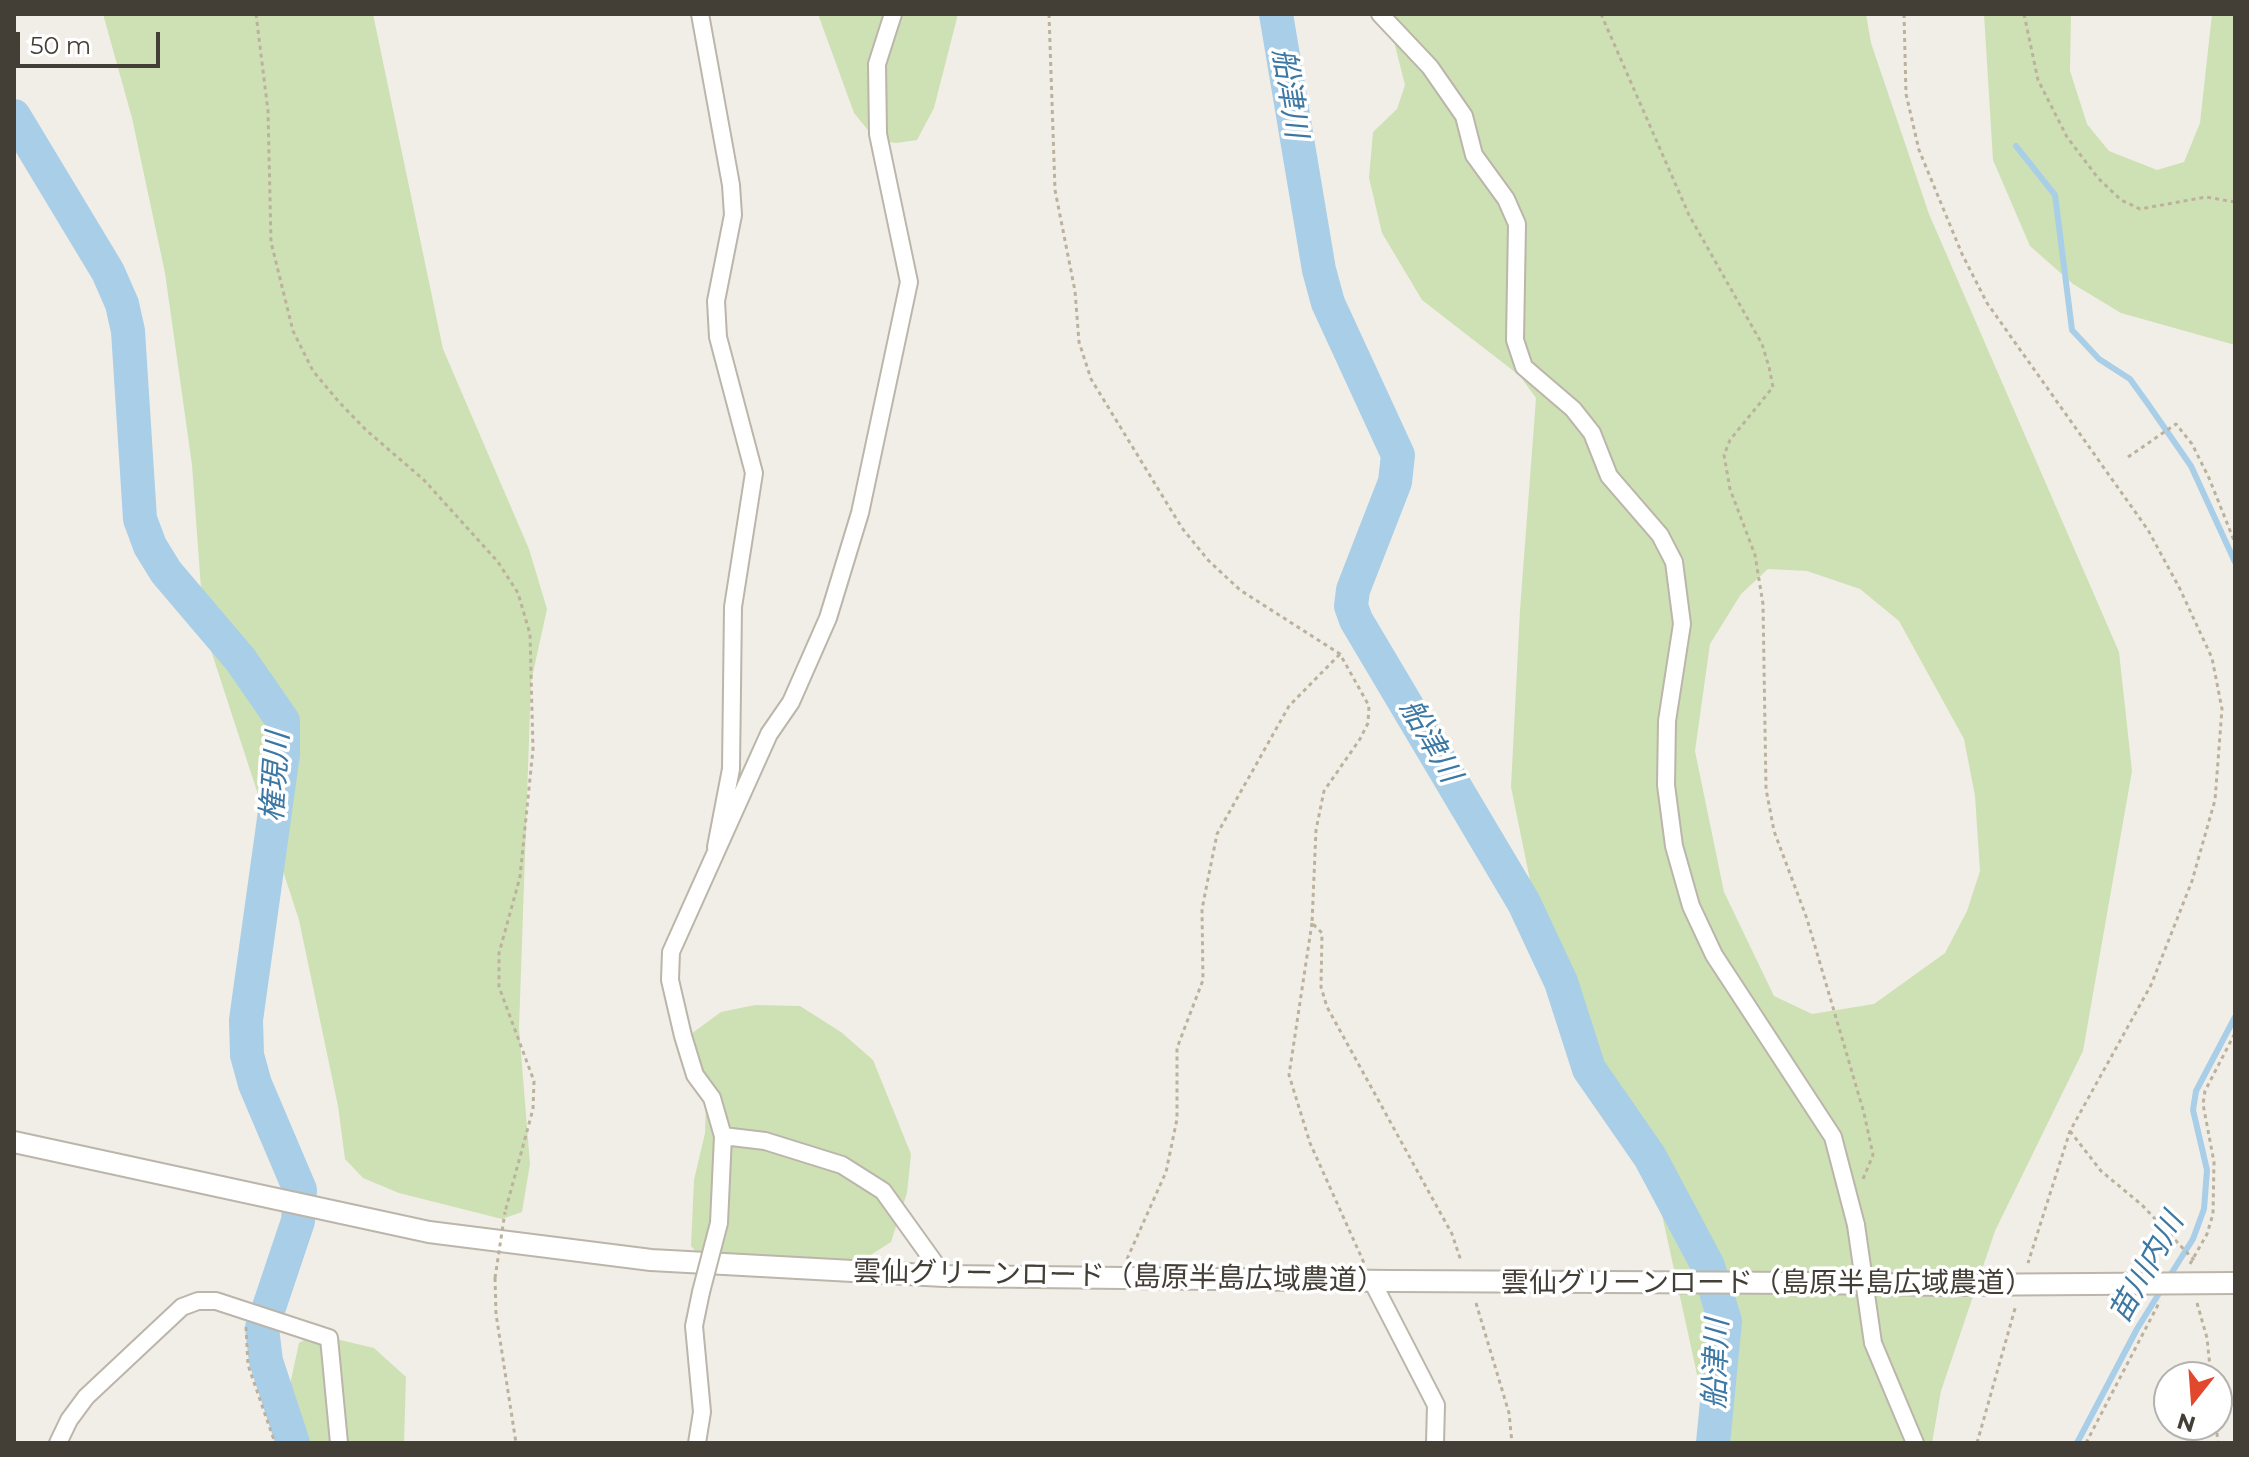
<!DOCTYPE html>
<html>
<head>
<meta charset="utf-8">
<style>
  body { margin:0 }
  #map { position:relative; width:2249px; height:1457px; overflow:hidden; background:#f1eee7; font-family:Montserrat,sans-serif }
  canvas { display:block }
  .frame { position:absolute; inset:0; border:16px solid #433e36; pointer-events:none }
  .north { position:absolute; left:2153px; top:1361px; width:80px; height:80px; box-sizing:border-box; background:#fff; border:2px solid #b4b2af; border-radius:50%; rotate:197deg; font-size:22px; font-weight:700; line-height:32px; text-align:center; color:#433e36 }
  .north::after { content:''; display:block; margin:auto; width:28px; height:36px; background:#e1482d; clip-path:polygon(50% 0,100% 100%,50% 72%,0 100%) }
  .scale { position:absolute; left:16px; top:32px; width:144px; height:36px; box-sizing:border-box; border:4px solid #433e36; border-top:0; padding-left:10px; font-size:24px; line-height:28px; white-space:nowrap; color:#433e36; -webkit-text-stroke:6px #fff; paint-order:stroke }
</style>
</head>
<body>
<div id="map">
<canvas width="2249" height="1457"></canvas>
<div class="frame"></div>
<div class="north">N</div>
<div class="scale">50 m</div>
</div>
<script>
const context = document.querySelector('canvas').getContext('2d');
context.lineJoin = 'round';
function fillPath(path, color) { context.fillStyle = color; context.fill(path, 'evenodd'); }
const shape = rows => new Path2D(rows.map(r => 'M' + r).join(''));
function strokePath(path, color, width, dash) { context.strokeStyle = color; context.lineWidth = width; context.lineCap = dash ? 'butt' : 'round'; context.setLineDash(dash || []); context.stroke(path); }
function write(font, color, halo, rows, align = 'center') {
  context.font = font + ' Montserrat,"Noto Sans JP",sans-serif'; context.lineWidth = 7; context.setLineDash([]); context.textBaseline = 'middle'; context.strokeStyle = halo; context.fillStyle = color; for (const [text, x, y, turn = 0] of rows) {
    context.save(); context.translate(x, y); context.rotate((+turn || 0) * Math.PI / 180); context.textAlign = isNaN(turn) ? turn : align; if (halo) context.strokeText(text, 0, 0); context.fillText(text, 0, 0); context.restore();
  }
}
const green = shape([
  [103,14,373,14,443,349,529,549,547,609,531,682,519,1028,530,1164,522,1212,502,1219,399,1193,363,1178,345,1159,338,1106,299,920,204,629,192,465,165,273,132,118],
  [818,14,958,14,934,108,917,140,896,143,876,140,854,113],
  [1387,14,1866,14,1871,43,1929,214,2119,652,2132,771,2083,1051,1995,1231,1941,1391,1932,1443,1712,1443,1659,1201,1531,885,1511,787,1520,610,1536,398,1520,376,1422,300,1382,233,1369,178,1373,132,1397,109,1405,85],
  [1768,569,1807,571,1860,589,1899,621,1964,739,1975,796,1980,871,1967,911,1945,953,1874,1004,1812,1014,1774,996,1724,892,1695,751,1710,644,1741,594],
  [1984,14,2071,14,2070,71,2087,124,2109,151,2157,170,2184,162,2200,123,2212,14,2235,14,2235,345,2121,313,2073,284,2030,246,1993,160],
  [755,1005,800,1006,841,1032,873,1060,911,1154,907,1193,891,1242,858,1263,708,1265,691,1246,694,1180,705,1133,706,1102,683,1059,691,1034,721,1012],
  [315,1334,374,1348,406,1377,404,1443,293,1443,289,1389,299,1343]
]);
const stream = shape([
  [2016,146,2055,195,2072,330,2099,359,2130,379,2148,404,2191,466,2235,562],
  [2169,1277,2193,1239,2204,1209,2207,1170,2193,1110,2196,1091,2235,1017],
  [2077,1443,2137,1329,2163,1287]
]);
const river = shape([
  [1276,14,1319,270,1328,303,1398,455,1395,482,1353,590,1351,606,1356,620,1524,903,1561,982,1589,1069,1650,1157,1708,1266,1725,1321,1713,1443],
  [14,116,108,272,122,304,128,331,140,519,150,546,166,572,240,659,283,721,283,754,246,1020,247,1055,255,1084,300,1190,298,1221,262,1328,266,1361,293,1443]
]);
const path = shape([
  [256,14,268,111,271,242,293,331,313,371,339,402,366,430,424,480,498,562,518,593,530,634,533,749,520,877,499,953,499,987,534,1081,533,1109,505,1212],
  [1049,14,1055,190,1075,291,1079,342,1091,379,1182,528,1208,560,1240,590,1340,654,1369,706,1368,723,1360,739,1324,791,1316,830,1312,923,1322,933,1321,987,1327,1007,1452,1234,1461,1261],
  [1601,14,1689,215,1762,344,1769,367,1773,387,1730,440,1724,455,1730,489,1755,555,1763,604,1766,789,1774,831,1807,919,1864,1113,1873,1155,1863,1179],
  [1904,14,1906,94,1919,150,1962,254,1987,303,2148,530,2180,589,2212,658,2222,709,2215,800,2192,881,2151,985,2070,1131,2028,1263],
  [2024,14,2038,80,2067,137,2098,178,2121,200,2140,209,2206,197,2235,202],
  [2128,457,2176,424,2192,444,2209,478,2235,543],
  [1312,923,1289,1075,1310,1143,1364,1263],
  [2070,1131,2101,1171,2142,1205,2194,1260],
  [1127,1259,1166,1172,1177,1119,1177,1048,1203,980,1202,909,1217,834,1289,706,1340,654],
  [2190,1264,2207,1234,2213,1214,2214,1162,2203,1104,2205,1091,2235,1033],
  [495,1278,496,1314,516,1443],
  [1476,1303,1509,1413,1512,1443],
  [2197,1303,2207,1338,2211,1377],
  [246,1327,248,1365,275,1443],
  [2216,1425,2218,1443],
  [1977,1443,2016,1305],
  [2086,1443,2160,1301]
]);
const minor = shape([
  [700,14,731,185,733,215,716,301,718,337,754,473,733,607,731,769,716,847],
  [1380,14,1430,67,1464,116,1474,155,1506,199,1517,224,1515,340,1524,367,1573,409,1592,433,1609,476,1660,535,1674,562,1682,624,1667,721,1666,785,1674,846,1691,906,1714,955,1833,1137,1856,1225],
  [723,1136,765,1141,842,1165,883,1191,944,1276],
  [719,1223,723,1136,712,1098,695,1075,683,1036,670,980,671,952,769,734,791,702,828,618,860,513,909,282,878,134,877,64,893,14],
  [1372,1281,1436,1405,1435,1443],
  [1873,1343,1915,1443],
  [58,1443,69,1420,86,1397,182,1307,198,1301,216,1301,329,1338,339,1443],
  [697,1443,702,1412,694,1326,701,1292]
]);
const tertiary = shape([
  [14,1142,429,1232,651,1260,944,1276,1392,1281],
  [1812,1283,1944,1285]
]);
const pathBridge = shape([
  [495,1278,505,1212]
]);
const minorBridge = shape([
  [1856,1225,1873,1343],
  [701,1292,719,1223]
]);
const tertiaryBridge = shape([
  [1392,1281,1812,1283],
  [1944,1285,2235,1283]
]);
const streetNames = [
  ["雲仙グリーンロード（島原半島広域農道）",1119,1277,1],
  ["雲仙グリーンロード（島原半島広域農道）",1767,1284]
];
const waterNames = [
  ["船津川",1289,93,81],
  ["船津川",1430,741,60],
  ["権現川",276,777,-86],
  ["苗川内川",2147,1268,-61],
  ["船津川",1717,1364,-88]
];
fillPath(green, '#cde1b4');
strokePath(stream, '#a9cee8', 6);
strokePath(river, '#a9cee8', 34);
strokePath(minor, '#bbb5aa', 20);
strokePath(tertiary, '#bbb5aa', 24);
strokePath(path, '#bcb19d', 3, [4, 4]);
strokePath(minor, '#fff', 16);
strokePath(tertiary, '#fff', 20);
strokePath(minorBridge, '#bbb5aa', 20, []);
strokePath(tertiaryBridge, '#bbb5aa', 24, []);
strokePath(pathBridge, '#bcb19d', 3, [4, 4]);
strokePath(minorBridge, '#fff', 16);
strokePath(tertiaryBridge, '#fff', 20);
write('28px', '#433e36', '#fff', streetNames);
write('italic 30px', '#3c78a3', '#fff', waterNames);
</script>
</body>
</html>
